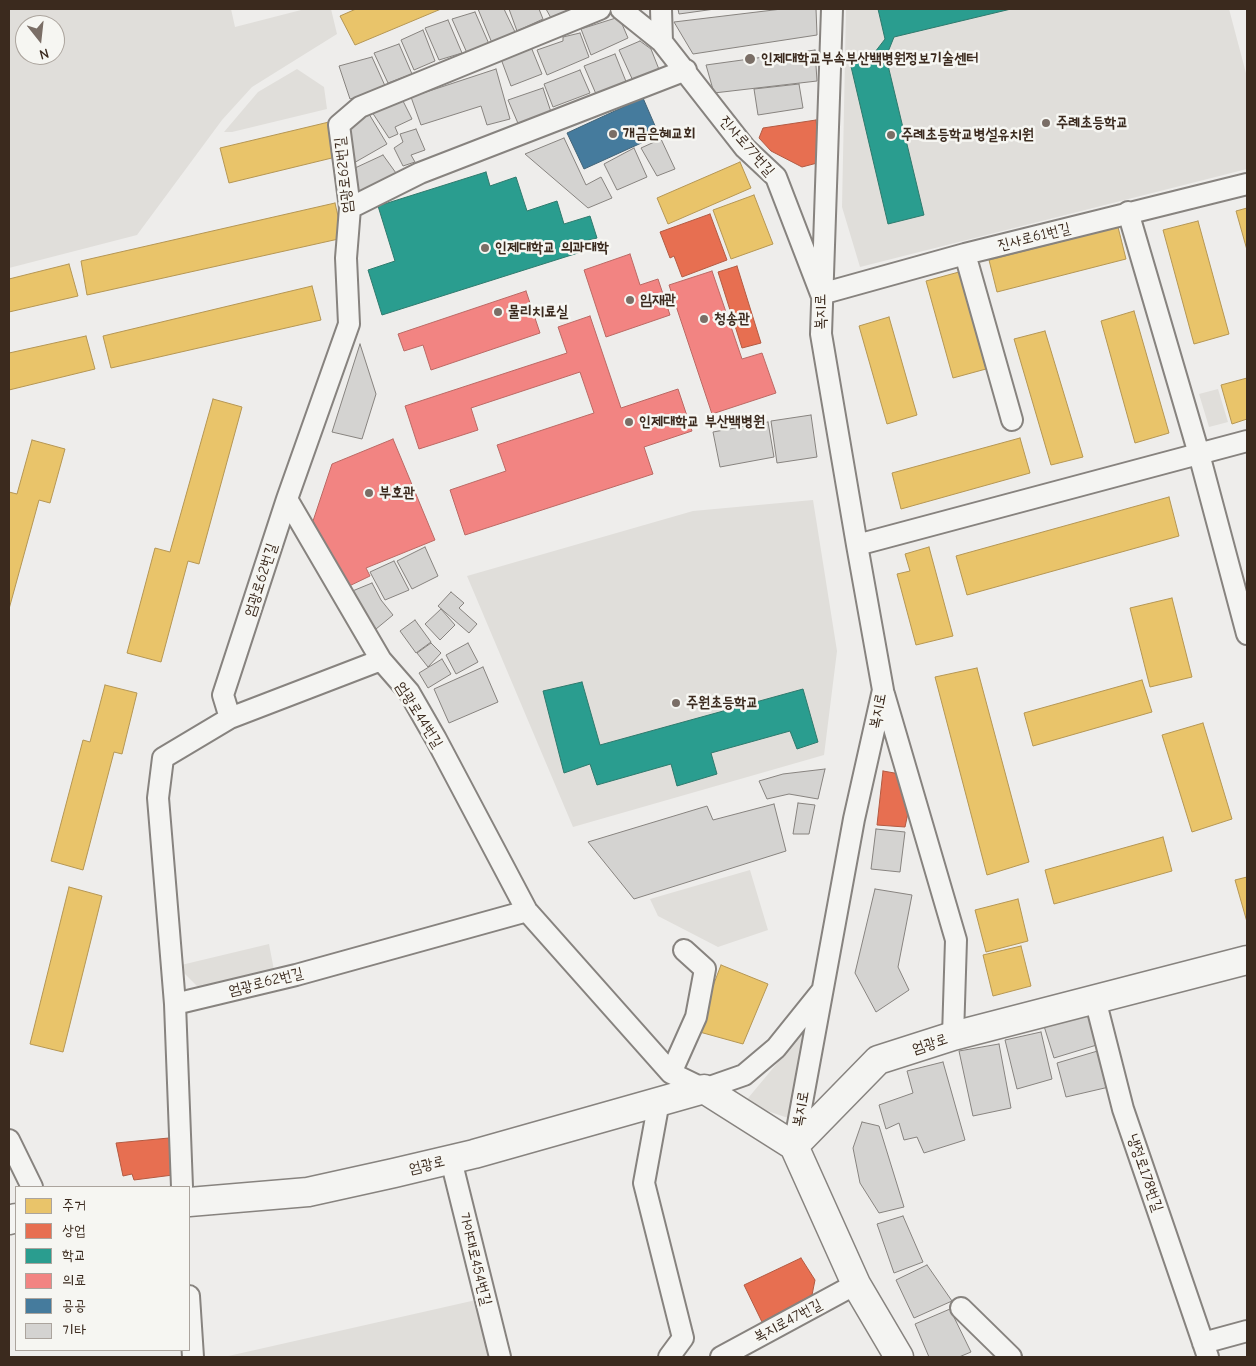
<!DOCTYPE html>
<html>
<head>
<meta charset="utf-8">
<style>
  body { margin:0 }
  #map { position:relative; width:1256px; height:1366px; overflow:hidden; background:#eeedeb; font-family:"Comic Neue","Poor Story",sans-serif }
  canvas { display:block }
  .frame { position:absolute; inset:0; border:10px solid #3b2a1e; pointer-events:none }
  .legend { position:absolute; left:15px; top:1186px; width:175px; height:165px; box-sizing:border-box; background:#f6f6f2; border:1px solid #aba49d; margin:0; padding:6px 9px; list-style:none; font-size:15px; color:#3b2a1e }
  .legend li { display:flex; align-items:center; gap:10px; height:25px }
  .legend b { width:25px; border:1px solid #aba49d }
  .north { position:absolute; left:15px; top:15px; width:50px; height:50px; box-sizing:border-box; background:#f6f6f2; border:1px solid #aba49d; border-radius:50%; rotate:164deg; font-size:14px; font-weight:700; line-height:20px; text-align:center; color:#3b2a1e }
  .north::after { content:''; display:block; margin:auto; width:18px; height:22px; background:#7a6e66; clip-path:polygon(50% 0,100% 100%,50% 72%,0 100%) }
</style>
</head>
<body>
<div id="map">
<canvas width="1256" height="1366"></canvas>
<div class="frame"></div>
<ul class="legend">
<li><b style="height:14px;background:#e9c46a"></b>주거</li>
<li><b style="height:14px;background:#e76f51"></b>상업</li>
<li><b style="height:14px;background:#2a9d8f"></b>학교</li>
<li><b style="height:14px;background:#f28482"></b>의료</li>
<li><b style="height:14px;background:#457b9d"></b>공공</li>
<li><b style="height:14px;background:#d4d3d1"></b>기타</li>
</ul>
<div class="north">N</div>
</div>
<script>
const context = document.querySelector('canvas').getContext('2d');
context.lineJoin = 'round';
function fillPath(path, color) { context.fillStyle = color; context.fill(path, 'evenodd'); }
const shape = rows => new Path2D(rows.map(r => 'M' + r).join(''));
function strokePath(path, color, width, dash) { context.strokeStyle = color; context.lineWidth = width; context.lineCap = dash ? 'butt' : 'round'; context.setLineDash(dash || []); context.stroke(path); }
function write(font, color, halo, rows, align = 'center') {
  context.font = font + ' "Comic Neue","Poor Story",sans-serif'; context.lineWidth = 5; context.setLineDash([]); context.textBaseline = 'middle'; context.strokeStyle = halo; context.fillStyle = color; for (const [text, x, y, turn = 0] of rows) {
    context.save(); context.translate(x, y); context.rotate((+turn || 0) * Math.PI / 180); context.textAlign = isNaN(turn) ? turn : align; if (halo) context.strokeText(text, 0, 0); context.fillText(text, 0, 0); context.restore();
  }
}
const built = shape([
  [9,9,231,9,235,27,305,9,331,9,337,34,252,87,222,120,137,235,9,268],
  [25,25,55,25,55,55,25,55],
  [846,9,1229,9,1247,77,1247,169,860,267,842,207],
  [297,69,324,87,327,109,232,132,224,132,258,92],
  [1218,389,1228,422,1209,427,1199,394],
  [813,500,837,651,824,755,573,827,467,576,693,511],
  [750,870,768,930,718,947,658,916,650,899],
  [269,944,274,970,199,988,177,966],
  [813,1020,788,1118,744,1103],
  [476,1300,490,1357,224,1357]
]);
const homes = shape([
  [356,9,441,9,355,45,340,16,356,9],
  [329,122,336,157,229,183,220,148,329,122],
  [740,162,751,188,668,224,657,198,740,162],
  [754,195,773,244,731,259,713,210,754,195],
  [335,203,343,238,87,295,81,261,335,203],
  [1247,208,1247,250,1236,211,1247,208],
  [1198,221,1229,334,1194,344,1163,230,1198,221],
  [1118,227,1126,259,997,292,989,260,1118,227],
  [69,264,78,296,9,312,9,279,69,264],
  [959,272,986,369,953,378,926,281,959,272],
  [312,286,321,320,111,368,103,336,312,286],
  [1134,311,1169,433,1135,443,1101,321,1134,311],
  [889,317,917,415,887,424,859,326,889,317],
  [1045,331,1083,457,1051,465,1014,339,1045,331],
  [86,336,95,369,9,390,9,353,86,336],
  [1247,378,1247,419,1232,424,1221,385,1247,378],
  [213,399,242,407,199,564,188,561,161,662,127,653,155,548,170,552,213,399],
  [1020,438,1030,473,901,509,892,473,1020,438],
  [32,440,65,449,50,503,39,500,9,609,9,492,17,494,32,440],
  [1169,497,1179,536,967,595,956,556,1169,497],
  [929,547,953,636,916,645,897,574,910,571,905,554,929,547],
  [1172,598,1192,677,1150,687,1130,608,1172,598],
  [977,668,1029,862,987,875,935,677,977,668],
  [1142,680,1152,712,1033,746,1024,713,1142,680],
  [105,685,137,693,122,754,114,752,83,870,51,861,83,740,90,742,105,685],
  [1203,723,1232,819,1192,832,1162,735,1203,723],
  [1163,837,1172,871,1054,904,1045,870,1163,837],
  [1247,877,1247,922,1235,880,1247,877],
  [69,887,102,896,63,1052,30,1044,69,887],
  [1018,899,1028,941,986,952,975,910,1018,899],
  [1021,946,1031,986,993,996,983,955,1021,946],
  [721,965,768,984,743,1044,696,1031,721,965]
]);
const shops = shape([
  [816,120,821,162,802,167,771,151,759,138,763,128,816,120],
  [710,214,727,260,682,277,674,256,670,258,660,232,710,214],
  [737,266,761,343,742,348,718,272,737,266],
  [883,771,900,774,908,813,905,827,877,825,883,771],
  [169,1138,173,1175,134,1180,132,1174,123,1176,116,1143,169,1138],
  [801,1258,815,1280,812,1295,762,1322,744,1285,801,1258]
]);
const schools = shape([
  [878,9,1011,9,894,37,886,57,924,215,888,224,849,58,875,52,885,39,878,9],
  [486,172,490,186,516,177,527,211,557,201,564,224,590,216,597,238,578,243,581,252,382,315,368,270,395,261,378,206,486,172],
  [582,682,600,745,803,689,818,742,797,749,790,731,711,753,717,774,677,786,671,764,597,785,590,764,564,773,543,691,582,682]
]);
const health = shape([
  [630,254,640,285,658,279,670,315,606,337,584,270,630,254],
  [712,271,742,359,762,353,776,393,712,414,669,285,712,271],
  [526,291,540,333,431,370,423,345,404,351,398,334,526,291],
  [590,316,621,408,678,389,692,431,644,447,653,474,465,535,450,490,506,471,497,445,594,413,580,372,471,408,478,430,419,449,405,406,567,353,558,327,590,316],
  [393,439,435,540,366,568,370,576,345,588,313,521,332,464,393,439]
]);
const public = shape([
  [643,98,659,135,584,169,567,133,643,98]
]);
const building = shape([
  [478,9,504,9,515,32,492,43,478,9],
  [509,9,539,9,543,19,517,31,509,9],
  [546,9,570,9,551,18,546,9],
  [678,9,715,9,679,14,678,9],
  [782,9,816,9,817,35,693,54,674,22,782,9],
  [475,12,489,44,467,53,452,19,475,12],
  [619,17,628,38,591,55,581,29,619,17],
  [448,20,462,53,439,60,425,28,448,20],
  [423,30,435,61,414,70,401,40,423,30],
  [580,33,589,57,547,75,537,50,563,41,563,37,580,33],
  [640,41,651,49,660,72,634,83,619,50,640,41],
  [399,44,412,74,388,83,374,53,399,44],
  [531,47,542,74,511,86,501,59,531,47],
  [815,50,817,81,714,93,706,65,815,50],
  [615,54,629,89,599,101,584,66,615,54],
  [372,57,386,88,350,99,339,66,372,57],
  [496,69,510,119,487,125,481,106,421,125,411,97,496,69],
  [580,70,590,93,553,107,544,84,580,70],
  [799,84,803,108,758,115,754,89,799,84],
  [543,88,553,118,520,128,508,100,543,88],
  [401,97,412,119,395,127,398,134,389,138,370,109,401,97],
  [369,114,387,144,352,164,347,125,369,114],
  [416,129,425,150,411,155,415,162,403,166,394,148,403,142,400,134,416,129],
  [564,138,586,185,601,177,612,198,588,208,525,154,564,138],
  [661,139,675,169,657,176,641,148,661,139],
  [634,148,647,177,617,190,604,164,634,148],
  [383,155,396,173,356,196,355,168,383,155],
  [360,344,376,394,362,439,332,432,360,344],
  [811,415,817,457,777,463,771,421,811,415],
  [768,422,774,457,720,467,713,432,768,422],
  [425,547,438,576,412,589,397,561,425,547],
  [394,561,409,590,385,600,370,572,394,561],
  [372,583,381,600,393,615,376,629,350,592,372,583],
  [451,592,464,603,459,608,477,624,469,633,438,606,451,592],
  [441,609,455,625,440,640,425,624,441,609],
  [415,620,431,642,416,653,400,631,415,620],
  [431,643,441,653,428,667,417,653,431,643],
  [468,643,478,662,456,674,446,655,468,643],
  [442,659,451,674,428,688,419,673,442,659],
  [483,667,498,702,449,723,434,689,483,667],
  [825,769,818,799,789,794,767,799,759,781,783,774,825,769],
  [798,803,815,805,809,834,793,834,798,803],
  [774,804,786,851,634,899,588,842,707,806,713,820,774,804],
  [876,829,905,832,900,872,871,869,876,829],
  [875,889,912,895,898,967,909,990,876,1012,855,973,875,889],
  [1090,1015,1100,1044,1054,1058,1044,1026,1090,1015],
  [1041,1032,1052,1079,1017,1089,1005,1040,1041,1032],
  [999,1044,1011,1108,973,1116,959,1051,999,1044],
  [1101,1050,1109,1087,1066,1097,1057,1063,1101,1050],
  [943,1062,965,1140,924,1153,917,1137,904,1140,899,1123,886,1129,879,1105,913,1093,907,1071,943,1062],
  [862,1122,879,1126,904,1207,879,1213,860,1183,853,1148,862,1122],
  [903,1216,923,1262,894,1273,877,1224,903,1216],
  [927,1265,952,1301,914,1318,896,1280,927,1265],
  [950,1309,971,1352,959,1357,929,1357,915,1324,950,1309]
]);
const minor = shape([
  [621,9,662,42],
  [661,9,662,42,745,148,776,177,821,294,965,254,1247,184],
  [350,208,420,173,686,70],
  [1128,212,1199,454,1247,634],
  [965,254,1012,420],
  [287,499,381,660,409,692,436,739,527,911,671,1073,704,1089,744,1075,776,1048,821,992],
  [857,545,1247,441],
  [884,694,956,940,953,1036],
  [230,718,223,695,287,499,349,324,346,258,350,208,339,125,360,107,600,9],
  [1095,999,1123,1109,1208,1357],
  [175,1004,296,975,527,911],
  [671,1073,696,1017,705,969,684,950],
  [659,1101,644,1183,683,1338,669,1357],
  [9,1140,32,1187],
  [794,1146,854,819,883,690,857,545,821,334,832,9],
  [451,1160,500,1357],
  [182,1187,175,1004,158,798,163,758,230,718,381,660],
  [189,1296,193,1357],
  [961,1308,1011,1357],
  [1203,1343,1247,1331],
  [721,1357,856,1284]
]);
const secondary = shape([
  [794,1146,878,1060,953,1036,1247,960],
  [794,1146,856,1284,899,1357],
  [189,1202,308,1192,394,1173,474,1154,704,1089,794,1146],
  [9,1220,16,1218]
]);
const markers = [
  [750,59,6,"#7a6e66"],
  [1046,123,5,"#7a6e66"],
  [613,134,5,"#7a6e66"],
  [891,135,5,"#7a6e66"],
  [485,248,5,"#7a6e66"],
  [630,300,5,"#7a6e66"],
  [498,312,5,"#7a6e66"],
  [704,319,5,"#7a6e66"],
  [629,422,5,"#7a6e66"],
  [369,493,5,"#7a6e66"],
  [676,703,5,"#7a6e66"]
];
const poiNames = [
  ["인제대학교부속부산백병원정보기술센터",761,59],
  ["주례초등학교",1056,123],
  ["개금은혜교회",623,134],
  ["주례초등학교병설유치원",901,135],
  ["인제대학교 의과대학",495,248],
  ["임재관",640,300],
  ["물리치료실",508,312],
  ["청송관",714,319],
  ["인제대학교 부산백병원",639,422],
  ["부호관",379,493],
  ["주원초등학교",686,703]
];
const streetNames = [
  ["진사로77번길",747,146,49],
  ["엄광로62번길",344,175,-96],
  ["진사로61번길",1034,237,-14],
  ["복지로",821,312,-90],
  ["엄광로62번길",261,580,-72],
  ["복지로",878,711,-79],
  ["엄광로44번길",419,715,58],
  ["엄광로62번길",266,982,-14],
  ["엄광로",930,1044,-18],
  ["복지로",801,1109,-80],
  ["엄광로",427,1165,-13],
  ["냉정로178번길",1145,1173,71],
  ["가야대로454번길",475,1259,76],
  ["복지로47번길",788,1321,-28]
];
fillPath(built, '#e0deda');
fillPath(homes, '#e9c46a');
strokePath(homes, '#b59653', 1);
fillPath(shops, '#e76f51');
strokePath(shops, '#b35a42', 1);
fillPath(schools, '#2a9d8f');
strokePath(schools, '#2f7a6d', 1);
fillPath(health, '#f28482');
strokePath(health, '#bb6964', 1);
fillPath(public, '#457b9d');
strokePath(public, '#426377', 1);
fillPath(building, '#d4d3d1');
strokePath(building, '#87837f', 1);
strokePath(minor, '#87837f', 24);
strokePath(secondary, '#87837f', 31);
strokePath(minor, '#f4f4f2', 20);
strokePath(secondary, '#f4f4f2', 28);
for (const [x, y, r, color] of markers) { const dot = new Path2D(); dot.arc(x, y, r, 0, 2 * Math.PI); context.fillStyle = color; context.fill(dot); strokePath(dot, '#f6f6f2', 2); }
write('bold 15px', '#3b2a1e', '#f6f6f2', poiNames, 'left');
write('15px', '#3b2a1e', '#f6f6f2', streetNames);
</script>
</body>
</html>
